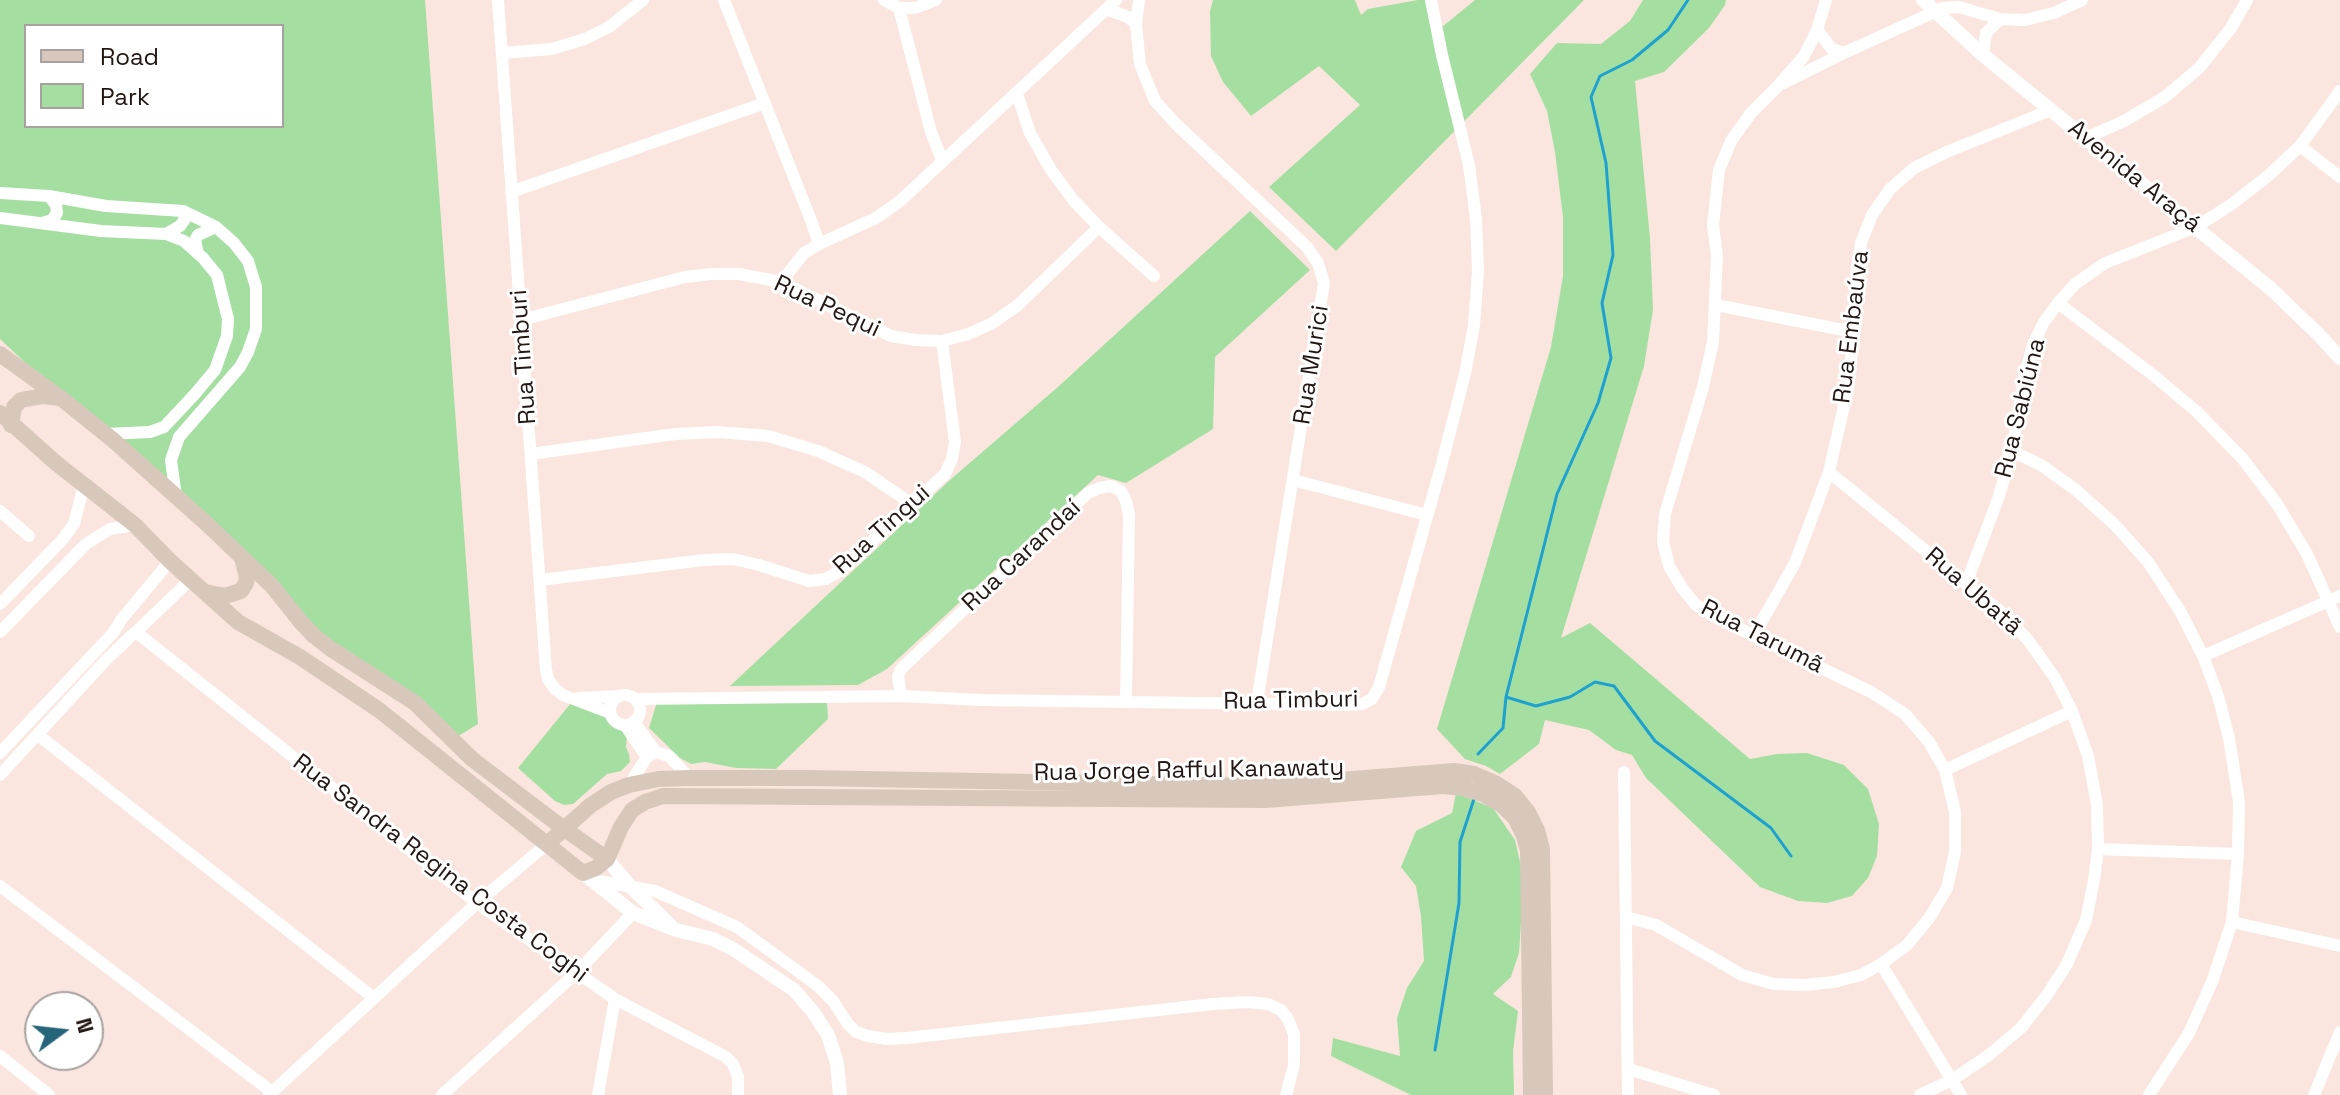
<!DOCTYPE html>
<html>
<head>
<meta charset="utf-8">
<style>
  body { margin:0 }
  #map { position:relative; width:2340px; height:1095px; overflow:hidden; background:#fae6de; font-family:"Space Grotesk",sans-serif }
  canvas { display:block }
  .legend { position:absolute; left:24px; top:24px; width:260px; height:104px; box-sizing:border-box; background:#fff; border:2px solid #a7a2a0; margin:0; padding:10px 14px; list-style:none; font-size:24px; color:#221712 }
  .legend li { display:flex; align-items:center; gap:16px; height:40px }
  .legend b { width:40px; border:2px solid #a7a2a0 }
  .north { position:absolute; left:24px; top:991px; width:80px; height:80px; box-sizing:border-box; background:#fff; border:2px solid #a7a2a0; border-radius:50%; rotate:75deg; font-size:22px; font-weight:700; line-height:32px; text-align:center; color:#221712 }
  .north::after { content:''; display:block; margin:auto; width:28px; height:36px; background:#256479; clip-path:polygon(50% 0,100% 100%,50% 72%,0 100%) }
</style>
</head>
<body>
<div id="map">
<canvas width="2340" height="1095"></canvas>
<ul class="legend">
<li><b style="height:10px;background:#d8c8bb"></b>Road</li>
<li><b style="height:22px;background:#a4dfa1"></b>Park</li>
</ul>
<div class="north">N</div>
</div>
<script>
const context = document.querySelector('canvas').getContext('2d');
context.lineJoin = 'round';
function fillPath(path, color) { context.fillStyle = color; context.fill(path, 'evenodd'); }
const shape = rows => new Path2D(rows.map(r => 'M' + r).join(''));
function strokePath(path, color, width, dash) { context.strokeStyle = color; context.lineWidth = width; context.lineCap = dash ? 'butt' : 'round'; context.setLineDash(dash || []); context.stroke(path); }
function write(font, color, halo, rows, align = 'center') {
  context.font = font + ' "Space Grotesk",sans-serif'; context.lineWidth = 6; context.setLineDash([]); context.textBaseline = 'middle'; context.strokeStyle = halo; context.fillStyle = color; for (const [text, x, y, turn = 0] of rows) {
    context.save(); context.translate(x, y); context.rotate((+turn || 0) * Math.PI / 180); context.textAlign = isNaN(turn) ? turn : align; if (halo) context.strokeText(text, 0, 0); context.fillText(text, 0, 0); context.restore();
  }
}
const green = shape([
  [0,0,425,0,478,724,452,740,300,621,0,339],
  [26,26,282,26,282,126,26,126],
  [1213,0,1355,0,1361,15,1368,9,1418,0,1431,0,1437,31,1475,0,1584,0,1336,251,1269,187,1360,105,1319,66,1251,116,1223,82,1211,56,1210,11],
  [1643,0,1726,0,1725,5,1709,28,1664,72,1635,81,1650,238,1653,310,1644,366,1561,638,1590,623,1750,759,1777,754,1807,753,1844,765,1868,789,1879,824,1877,856,1868,878,1852,896,1827,903,1798,901,1760,887,1646,778,1632,755,1616,750,1589,730,1545,720,1539,744,1500,774,1486,766,1465,759,1437,729,1551,347,1563,276,1563,217,1555,152,1547,111,1530,74,1557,43,1601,44,1630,21],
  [1250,211,1310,270,1215,357,1213,429,1126,483,1098,475,887,669,858,685,730,686,951,479,1059,386],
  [575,698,604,714,627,735,626,747,629,754,630,762,621,771,607,774,573,804,564,805,555,801,518,768],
  [657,702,827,703,828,719,776,769,736,768,705,762,691,764,680,758,649,728],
  [1456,793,1493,808,1515,840,1524,879,1519,953,1511,977,1493,994,1518,1011,1513,1051,1514,1095,1411,1095,1331,1056,1333,1038,1400,1056,1397,1018,1407,988,1424,961,1421,916,1416,886,1401,867,1416,831,1452,813]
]);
const stream = shape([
  [1506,697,1536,706,1570,697,1595,682,1614,686,1655,741,1771,828,1791,856],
  [1478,754,1503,728,1506,697,1557,494,1598,403,1611,358,1602,303,1613,255,1606,163,1591,97,1600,76,1632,60,1668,30,1688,0],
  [1435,1050,1459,903,1460,842,1474,799]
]);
const minor = shape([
  [498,0,546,670,548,679,555,689,563,695,610,713],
  [724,0,812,223,819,244],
  [884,0,899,8,915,8,936,0],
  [1139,0,1136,24,1140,64,1155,101,1177,125,1307,247,1318,263,1324,283,1257,702],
  [899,8,931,132,942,160],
  [1106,9,1128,17,1136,24],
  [1817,30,1832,49,1844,53],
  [502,53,552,49,585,39,609,27,643,0],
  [1983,55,1986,33,2000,19],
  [1784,83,1844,53,1943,8,1959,7,2000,19,2025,20,2054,13,2082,0],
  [1017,94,1030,133,1051,170,1074,201,1099,227,1154,276],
  [2086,138,2124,121,2165,97,2200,67,2231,28,2247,0],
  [2300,146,2340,177],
  [511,192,765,103],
  [0,193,49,196,106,206,183,211,216,227,234,243,248,261,256,287,256,329,248,352,240,367,179,437,171,460,176,497],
  [0,218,101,231,166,234,184,241,203,258,217,275,228,319,227,336,215,370,194,395,164,427,150,432,106,434],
  [42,223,52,220,57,213,56,205,49,196],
  [166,234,180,226,185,219,183,211],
  [198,254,195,240,198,235,216,227],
  [781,282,804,253,819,244,876,218,899,202,1116,0],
  [2058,303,2153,375,2196,411,2242,458,2277,504,2307,554,2340,627],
  [1716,305,1854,332],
  [521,320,685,277,711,274,739,274,781,282,891,336,915,340,942,341,968,334,991,324,1018,305,1099,227],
  [2012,451,2041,465,2076,490,2115,525,2148,562,2180,611,2203,656,2218,696,2229,738,2239,802,2238,854,2232,922,2212,982,2189,1033,2149,1095],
  [531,454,675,434,717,432,768,436,818,451,865,472,912,504],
  [1829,472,2001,612,2028,640,2055,678,2072,711,2088,756,2097,805,2098,849,2094,880,2086,920,2067,964,2047,995,2021,1028,1989,1055,1952,1080,1920,1095],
  [1293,480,1427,515],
  [0,511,29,536],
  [540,580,704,560,733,559,759,565,809,581,826,579,841,570,945,474,952,459,955,442,942,341],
  [1966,584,1998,499,2012,451,2024,378,2033,345,2044,322,2058,303,2075,284,2105,263,2196,227,2232,204,2269,175,2300,146,2340,91],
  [0,604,62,540,74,524,84,485],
  [121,620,170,561],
  [138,630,190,580],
  [0,632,86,544,110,529,135,525],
  [136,632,477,903,615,999,726,1057,733,1064,738,1077,738,1095],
  [1754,635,1795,563,1829,472,1848,388,1854,332,1856,273,1861,243,1872,215,1890,189,1914,168,1949,151,2051,110],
  [2203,656,2340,596],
  '610 710a15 15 0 1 1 30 0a15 15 0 1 1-30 0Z',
  [901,696,898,676,901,669,1088,493,1099,488,1111,486,1121,491,1126,501,1129,515,1126,701],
  [578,698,618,696],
  [636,699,901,696,982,700,1347,705,1362,704,1372,699,1379,687,1441,467,1465,374,1474,325,1478,271,1476,219,1469,165,1442,55,1431,0],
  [634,722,656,752],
  [625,725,647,757],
  [38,735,374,998],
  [0,753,113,633,120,622],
  [1945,770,2072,711],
  [1624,772,1628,1095],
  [0,775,104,662,133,634],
  [629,785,647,757,656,752,669,756,689,778],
  [2098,849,2238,854],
  [593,880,655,891,737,927,818,986,833,1001,848,1024,856,1032,868,1036,887,1039,907,1038,1213,1004,1247,1002,1268,1004,1281,1010,1288,1019,1294,1034,1294,1065,1286,1095],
  [0,886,272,1092],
  [1626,917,1656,925,1742,975,1774,984,1804,985,1834,982,1861,975,1881,964,1907,945,1930,917,1947,888,1955,852,1955,812,1945,770,1929,742,1905,714,1871,692,1717,618,1696,605,1682,588,1669,566,1663,542,1665,514,1703,387,1713,342,1717,256,1713,225,1719,170,1731,141,1751,113,1778,86,1804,56,1817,30,1826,0],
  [2232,922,2340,946],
  [1881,964,1961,1095],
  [0,1056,49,1095],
  [1628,1069,1714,1095],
  [269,1095,477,903,547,844],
  [442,1095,576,973,633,913],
  [598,1095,615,999],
  [2314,1095,2340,1032]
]);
const tertiary = shape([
  [1923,0,1983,55,2270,288,2319,335,2340,358],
  [607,859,630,886,670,925],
  [583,873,633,913,676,930,713,939,733,949,794,990,813,1012,828,1035,837,1063,840,1095]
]);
const secondary = shape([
  [0,354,62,399,113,440,207,524,272,586,300,621,314,636,331,649,415,703,472,759,563,828,607,859],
  [0,413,56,463,135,525,170,561,238,622,300,657,379,710,583,873,596,868,607,859,621,827,632,810,645,802,663,796,1266,800,1443,786,1463,788,1483,794,1503,806,1515,818,1524,836,1528,851,1531,1095],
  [11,425,14,407,21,400,43,396,61,398],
  [205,592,225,596,241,591,246,583,247,577,242,558],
  [547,844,591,805,611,792,629,785,658,779,689,778,808,778,1264,786,1454,771,1474,774,1495,783,1515,796,1528,812,1537,830,1542,849,1545,1095]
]);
const streetNames = [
  ["Avenida Araçá",2134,177,39],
  ["Rua Pequi",827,307,25],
  ["Rua Embaúva",1852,327,-83],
  ["Rua Timburi",524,357,-94],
  ["Rua Murici",1312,365,-81],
  ["Rua Sabiúna",2021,408,-76],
  ["Rua Tingui",882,530,-42],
  ["Rua Carandaí",1022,556,-43],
  ["Rua Ubatã",1973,592,41],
  ["Rua Tarumã",1762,637,27],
  ["Rua Timburi",1291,701,-1],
  ["Rua Jorge Rafful Kanawaty",1189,771,-1],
  ["Rua Sandra Regina Costa Coghi",440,869,37]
];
fillPath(green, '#a4dfa1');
strokePath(stream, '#1fa1d0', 3);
strokePath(minor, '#fff', 12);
strokePath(tertiary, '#fff', 14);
strokePath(secondary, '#d8c8bb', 16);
write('24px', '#221712', '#fff', streetNames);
</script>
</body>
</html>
